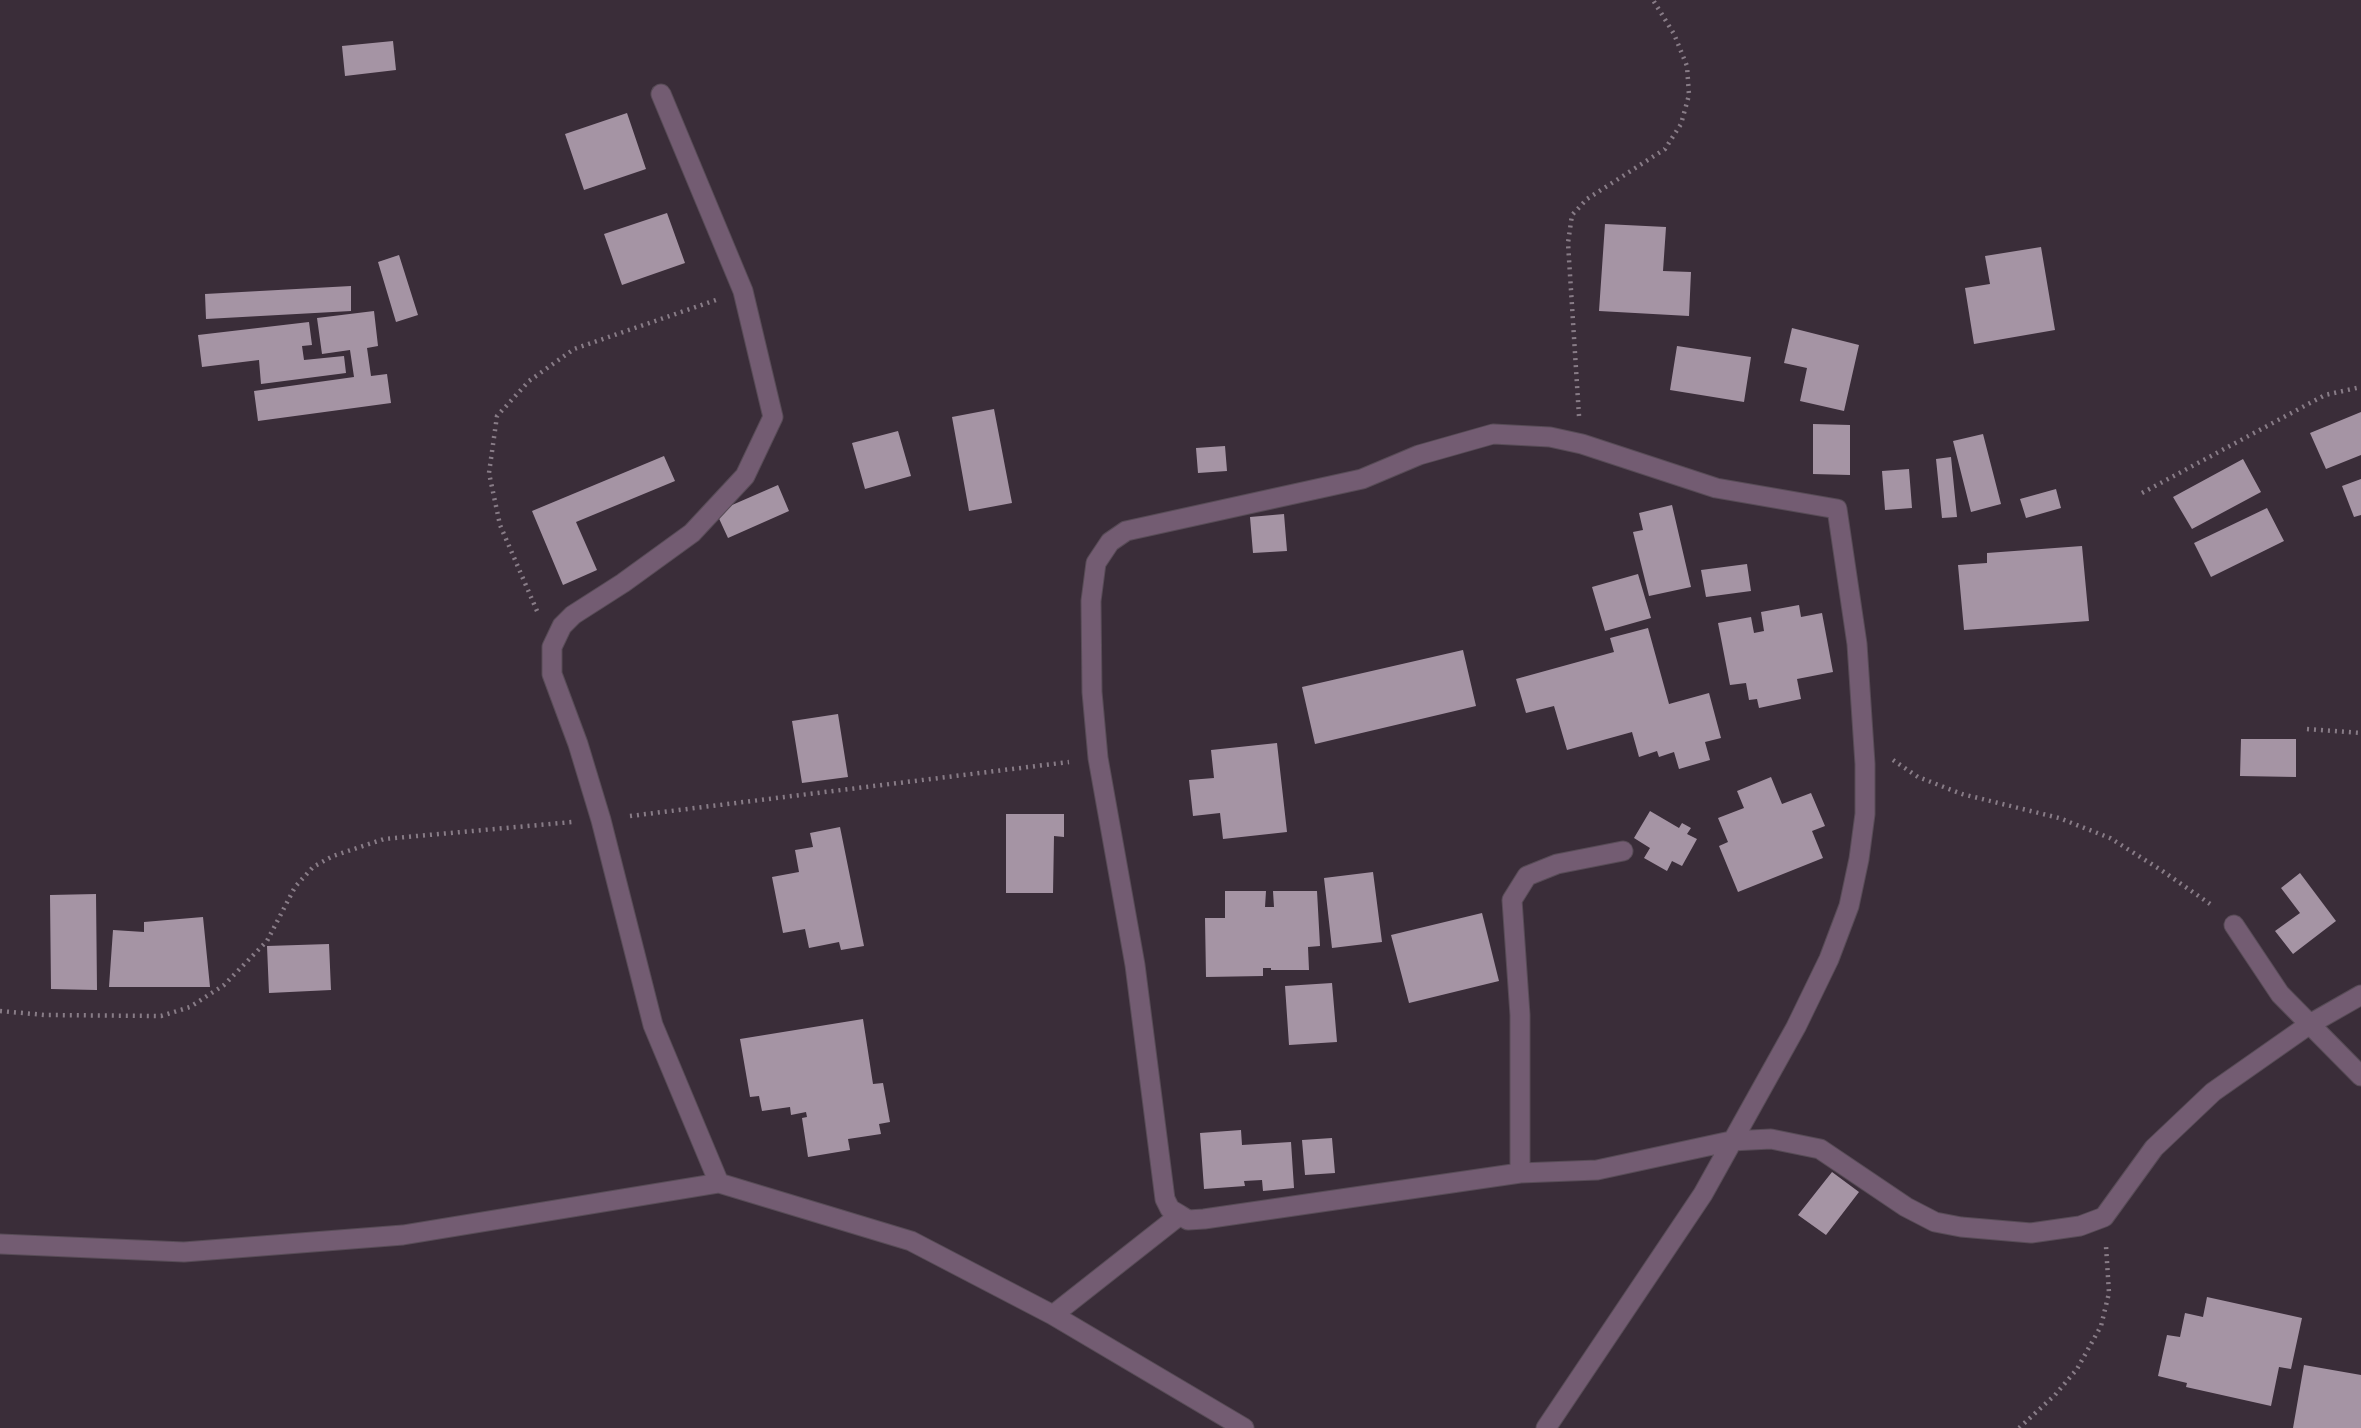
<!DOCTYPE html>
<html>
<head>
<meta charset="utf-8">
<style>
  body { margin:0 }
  canvas { display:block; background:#3a2d39 }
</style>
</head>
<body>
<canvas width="2361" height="1428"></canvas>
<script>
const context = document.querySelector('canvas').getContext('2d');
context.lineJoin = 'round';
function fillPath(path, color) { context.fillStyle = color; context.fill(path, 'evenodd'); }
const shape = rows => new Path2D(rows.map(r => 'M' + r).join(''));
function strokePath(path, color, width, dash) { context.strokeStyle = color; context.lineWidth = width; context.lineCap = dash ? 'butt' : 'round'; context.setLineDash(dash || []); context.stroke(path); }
const building = shape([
  [393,41,396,70,345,76,342,46],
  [627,113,646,169,584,190,565,134],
  [667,213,685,263,622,285,604,234],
  [1605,224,1666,227,1663,271,1691,272,1689,316,1599,311],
  [2041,247,2055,330,1974,344,1965,288,1990,284,1985,256],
  [399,255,418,315,396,322,378,262],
  [351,286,351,311,206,319,205,294],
  [374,311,378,346,367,348,371,376,387,374,391,403,258,421,254,391,354,377,350,350,322,354,317,318],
  [309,322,312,345,302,346,304,360,344,356,346,373,261,384,259,360,202,367,198,335],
  [1792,328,1859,345,1844,411,1800,401,1807,368,1784,363],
  [1677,346,1751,357,1744,402,1670,390],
  [994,409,1012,503,969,511,952,417],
  [2361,412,2361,455,2326,469,2310,433],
  [1813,424,1850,425,1850,475,1813,474],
  [898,431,911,476,865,489,852,443],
  [1983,434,2001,504,1971,512,1953,441],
  [1225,446,1227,471,1198,473,1196,448],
  [664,456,675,481,576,522,597,570,563,585,532,511],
  [1951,457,1957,517,1942,518,1936,459],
  [2243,459,2261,492,2192,529,2173,497],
  [1909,469,1912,508,1885,510,1882,471],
  [2361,479,2361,515,2354,517,2342,486],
  [778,485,789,511,728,538,716,512],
  [2056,489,2061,508,2026,518,2020,499],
  [1672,505,1691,587,1649,596,1633,532,1643,530,1639,513],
  [2267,508,2284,541,2211,577,2194,543],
  [1284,514,1287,551,1253,553,1250,517],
  [2082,546,2089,621,1964,630,1958,565,1987,563,1987,553],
  [1747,564,1751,591,1706,597,1701,570],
  [1638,574,1651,618,1605,631,1592,587],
  [1799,605,1801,617,1822,613,1833,672,1797,679,1801,699,1759,708,1757,699,1749,700,1746,683,1730,685,1718,623,1751,617,1754,633,1764,631,1761,612],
  [1648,628,1669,704,1709,693,1721,738,1705,742,1710,760,1679,769,1674,752,1659,757,1657,751,1639,757,1632,732,1567,750,1554,706,1526,713,1516,679,1614,652,1610,638],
  [1463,650,1476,706,1315,744,1302,687],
  [838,714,848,777,802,783,792,721],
  [2241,739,2296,739,2296,777,2240,776],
  [1277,743,1287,832,1223,839,1220,813,1193,816,1189,780,1214,778,1211,750],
  [1771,777,1782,804,1811,793,1825,826,1812,831,1823,858,1738,892,1719,846,1728,842,1718,818,1744,808,1737,791],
  [1650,811,1679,828,1682,823,1691,828,1687,834,1697,839,1682,866,1672,861,1667,871,1644,858,1650,848,1634,838],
  [1006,814,1064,814,1064,837,1054,836,1053,893,1006,893],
  [840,827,864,946,841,950,839,942,809,948,805,929,783,933,772,877,799,872,795,850,813,847,810,833],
  [1373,872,1382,942,1332,948,1324,878],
  [2300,873,2336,921,2293,954,2275,931,2300,913,2281,888],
  [1225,891,1266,891,1265,907,1274,907,1273,891,1317,891,1320,946,1308,947,1309,970,1271,970,1271,968,1263,968,1263,976,1206,977,1205,918,1225,918],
  [96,894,97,990,51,989,50,895],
  [1482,913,1499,981,1409,1003,1391,935],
  [203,917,210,987,109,987,113,930,144,932,144,922],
  [329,944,331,990,269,993,267,946],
  [1332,983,1337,1042,1289,1045,1285,986],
  [863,1019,873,1084,883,1083,890,1122,879,1124,881,1134,848,1139,850,1150,808,1157,802,1118,807,1117,806,1112,791,1115,790,1107,762,1111,759,1096,750,1097,740,1039],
  [1241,1130,1242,1145,1291,1142,1294,1188,1263,1191,1262,1180,1244,1181,1245,1186,1204,1189,1200,1133],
  [1332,1138,1335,1173,1305,1175,1302,1140],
  [1832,1172,1859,1192,1826,1235,1798,1215],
  [2207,1297,2302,1318,2291,1369,2279,1367,2271,1406,2186,1387,2187,1383,2158,1376,2167,1335,2180,1337,2185,1313,2203,1317],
  [2304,1365,2361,1375,2361,1428,2293,1428]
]);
const path = shape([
  [1579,416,1568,243,1572,215,1587,199,1665,149,1681,124,1689,95,1687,66,1674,34,1653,0],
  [2142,493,2325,395,2361,387],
  [537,611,500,525,489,473,497,416,529,381,574,349,716,300],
  [2307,729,2361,733],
  [1893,760,1918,777,1962,794,2059,818,2110,838,2161,870,2213,906],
  [630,816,1069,762],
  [0,1011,45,1015,161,1016,190,1007,224,985,267,941,295,887,313,867,333,856,384,839,572,822],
  [2019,1428,2055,1395,2077,1369,2101,1326,2109,1293,2106,1246]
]);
const minor = shape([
  [661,94,743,291,773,417,745,476,692,533,623,583,573,615,562,626,552,647,552,674,578,744,601,820,653,1025,719,1183],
  [2234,925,2280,994,2361,1076],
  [1520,1173,1520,1015,1512,900,1527,876,1557,864,1623,851],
  [1180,1215,1170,1209,1165,1199,1135,965,1098,758,1092,692,1091,601,1096,563,1110,542,1126,531,1362,479,1419,455,1493,434,1550,437,1582,444,1716,488,1837,509,1857,644,1865,764,1865,814,1859,859,1849,906,1829,959,1796,1027,1703,1194,1546,1428],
  [0,1244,184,1252,403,1235,719,1183,911,1241,1053,1315,1180,1215,1188,1220,1204,1219,1520,1173,1597,1170,1731,1141,1771,1139,1820,1149,1906,1207,1935,1222,1961,1227,2031,1233,2080,1226,2104,1217,2154,1148,2213,1092,2310,1024,2361,995],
  [1053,1315,1244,1428]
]);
fillPath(building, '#a594a4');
strokePath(minor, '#584c57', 21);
strokePath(path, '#887c87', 4.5, [2, 5]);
strokePath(minor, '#735c72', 19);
</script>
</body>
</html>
